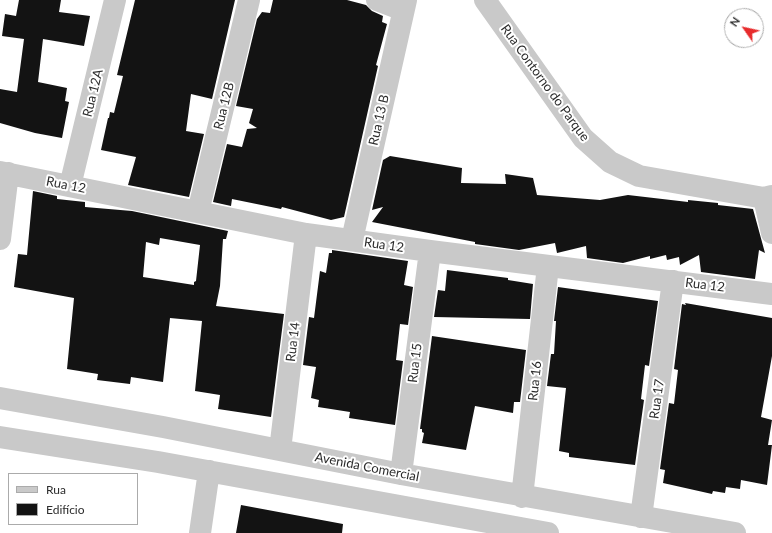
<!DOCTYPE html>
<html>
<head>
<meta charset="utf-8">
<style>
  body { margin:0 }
  #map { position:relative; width:772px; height:533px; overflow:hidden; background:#fff; font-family:Lato,sans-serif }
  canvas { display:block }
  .legend { position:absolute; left:8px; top:473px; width:130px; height:52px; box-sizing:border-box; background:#fff; border:1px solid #ababab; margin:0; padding:5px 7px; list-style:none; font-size:12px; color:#2c2c2c }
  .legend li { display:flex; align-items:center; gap:8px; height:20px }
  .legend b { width:20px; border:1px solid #ababab }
  .north { position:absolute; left:724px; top:8px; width:40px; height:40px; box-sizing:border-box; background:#fff; border:1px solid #ababab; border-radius:50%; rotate:304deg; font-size:11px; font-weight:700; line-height:16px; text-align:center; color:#2c2c2c }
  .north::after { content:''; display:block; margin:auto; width:14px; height:18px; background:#e72b2c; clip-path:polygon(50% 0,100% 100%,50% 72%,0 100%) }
</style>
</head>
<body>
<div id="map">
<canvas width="772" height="533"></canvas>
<ul class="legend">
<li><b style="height:5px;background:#c9c9c9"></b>Rua</li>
<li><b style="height:11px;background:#131313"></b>Edifício</li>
</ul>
<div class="north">N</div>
</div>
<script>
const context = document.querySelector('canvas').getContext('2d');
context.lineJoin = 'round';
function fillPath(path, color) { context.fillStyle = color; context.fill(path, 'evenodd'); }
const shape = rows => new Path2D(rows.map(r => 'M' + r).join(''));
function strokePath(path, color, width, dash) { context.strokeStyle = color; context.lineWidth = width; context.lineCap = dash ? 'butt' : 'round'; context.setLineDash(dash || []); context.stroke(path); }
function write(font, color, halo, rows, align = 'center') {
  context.font = font + ' Lato,sans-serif'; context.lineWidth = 4; context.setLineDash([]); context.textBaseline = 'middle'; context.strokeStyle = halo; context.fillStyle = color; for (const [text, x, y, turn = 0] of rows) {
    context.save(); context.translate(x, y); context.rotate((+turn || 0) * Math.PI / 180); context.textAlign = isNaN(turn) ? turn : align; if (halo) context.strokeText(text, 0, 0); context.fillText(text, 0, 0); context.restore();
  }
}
const building = shape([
  [19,0,61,0,59,12,90,16,84,46,43,39,38,82,67,88,65,101,69,102,62,138,35,133,0,123,0,89,17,92,24,39,2,36,5,14,16,16],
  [135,0,235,0,212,99,191,94,186,131,204,134,189,197,128,185,136,157,101,150,108,118,109,118,110,112,114,113,123,76,117,75],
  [273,0,347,0,366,5,372,11,383,16,382,22,387,24,376,65,378,66,344,217,331,220,282,207,281,209,232,199,231,206,213,202,227,144,242,147,247,129,257,128,249,123,253,109,236,106,257,19,262,12,270,13],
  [390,156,462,168,461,183,506,184,505,174,533,178,537,195,600,200,628,195,688,202,688,200,718,203,718,205,753,209,765,253,759,250,755,279,701,272,699,255,680,265,679,257,667,260,666,255,650,259,650,256,623,263,587,258,586,246,557,253,555,243,519,250,475,244,475,242,372,222,383,207,372,210,383,160],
  [33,191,57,196,57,199,85,202,85,207,132,211,228,231,226,239,223,239,220,286,216,306,284,314,271,417,218,409,220,395,195,391,202,321,170,318,163,382,131,377,130,384,97,380,98,374,67,369,74,298,14,287,18,254,27,255],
  [160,238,200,245,196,281,194,282,194,285,143,277,146,242,159,245],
  [332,250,408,261,404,285,413,287,408,325,400,324,396,360,403,361,395,425,349,418,350,412,318,407,319,400,311,398,316,367,303,365,309,317,314,318,320,271,326,273,329,253,332,253],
  [447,270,508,278,508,280,533,284,530,319,434,317,438,290,445,291],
  [558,287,658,301,649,366,645,365,641,399,644,400,635,465,569,457,569,453,559,451,566,388,547,386,551,354,554,354,556,321,554,321],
  [685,303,772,318,772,356,761,417,772,420,768,445,772,445,767,485,741,480,740,489,726,487,725,493,713,491,712,494,663,483,665,470,660,469,669,403,674,404,678,370,674,369,682,304,686,305],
  [432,336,526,350,520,402,514,402,513,413,475,406,466,450,422,443,424,433,422,432,422,429,420,429],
  [241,505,343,524,342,533,236,533]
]);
const minor = shape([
  [377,0,403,10],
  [485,0,583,138,610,162,639,176,764,198,772,196],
  [0,172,306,234,430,251,772,294],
  [70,186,115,0],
  [764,198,772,233],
  [198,212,249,0],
  [0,239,8,173],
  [352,240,406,0],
  [0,398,163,427,401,474,735,533],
  [0,437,158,462,548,533],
  [280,450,306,234],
  [401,474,430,251],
  [522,497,548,266],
  [641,517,673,281],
  [200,533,209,471]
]);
const streetNames = [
  ["Rua Contorno do Parque",545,83,54],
  ["Rua 12A",93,93,-76],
  ["Rua 12B",224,106,-76],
  ["Rua 13 B",379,120,-77],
  ["Rua 12",66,185,11],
  ["Rua 12",384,245,8],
  ["Rua 12",705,285,7],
  ["Rua 14",293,342,-83],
  ["Rua 15",415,363,-83],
  ["Rua 16",535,381,-84],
  ["Rua 17",657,399,-82],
  ["Avenida Comercial",367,467,11]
];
fillPath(building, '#131313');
strokePath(minor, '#c9c9c9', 22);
write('13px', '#2c2c2c', '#fff', streetNames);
</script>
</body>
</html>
